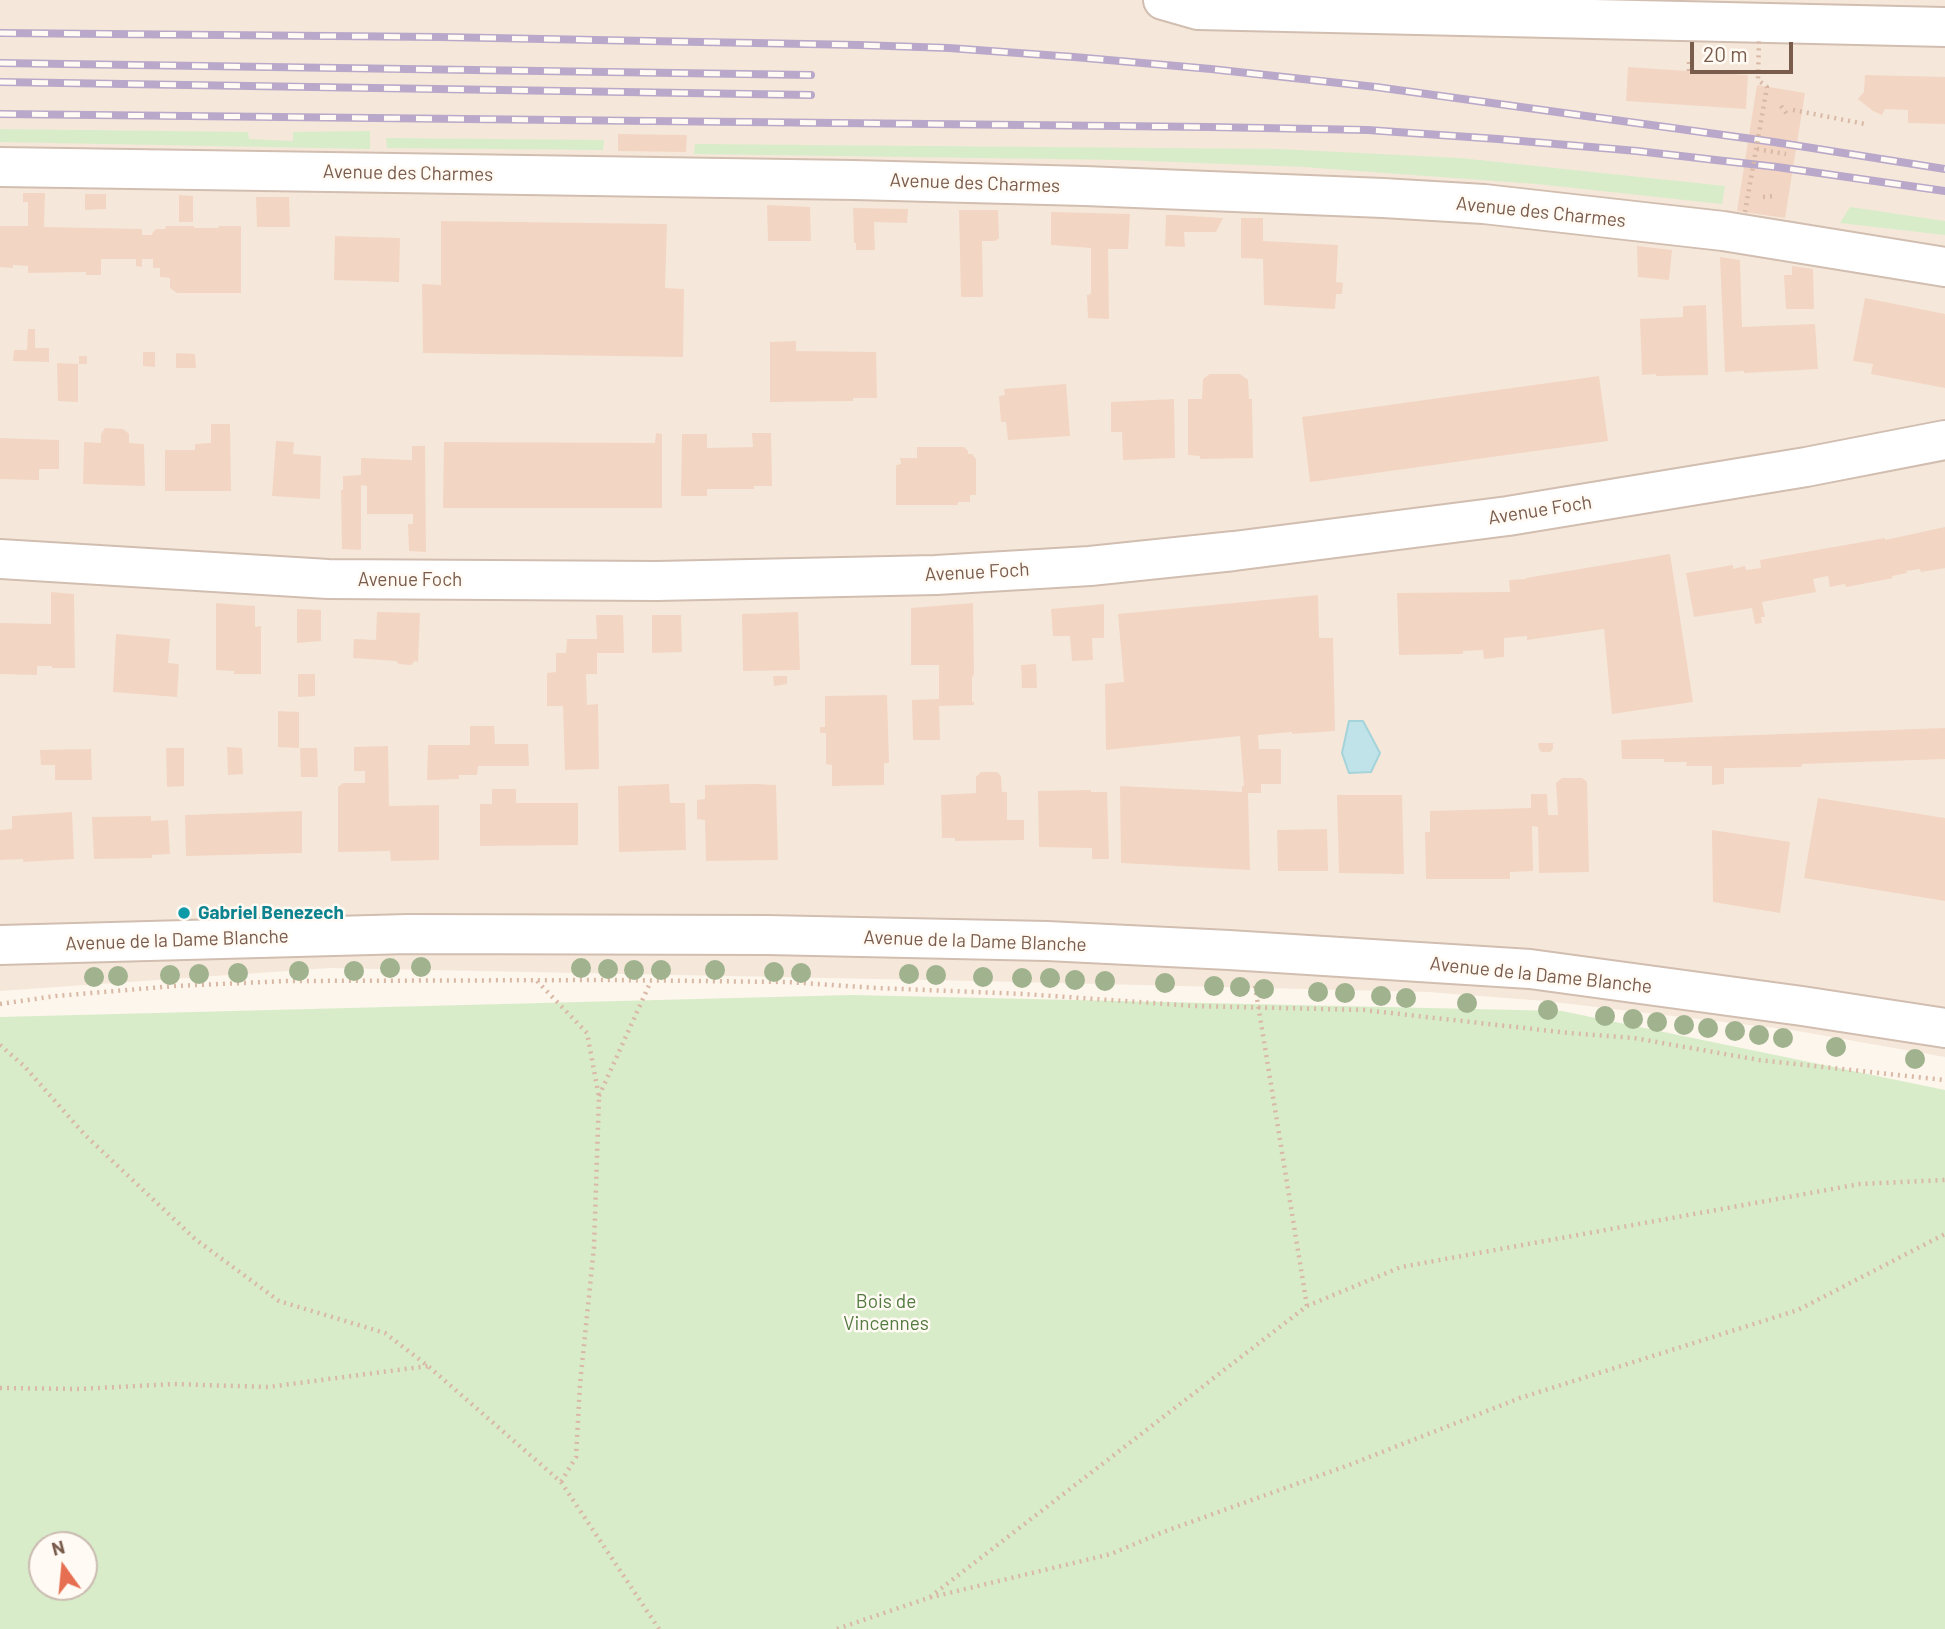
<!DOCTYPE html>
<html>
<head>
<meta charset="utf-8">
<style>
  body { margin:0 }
  #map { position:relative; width:1945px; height:1629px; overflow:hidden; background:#fdf6ec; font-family:Barlow,sans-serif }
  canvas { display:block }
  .north { position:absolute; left:28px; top:1531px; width:70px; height:70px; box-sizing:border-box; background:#fffaf3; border:2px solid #cabbb1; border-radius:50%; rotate:345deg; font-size:19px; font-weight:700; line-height:28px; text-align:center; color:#7a5c4d }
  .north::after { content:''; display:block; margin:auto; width:24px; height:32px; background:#e76f51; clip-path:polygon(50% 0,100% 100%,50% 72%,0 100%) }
  .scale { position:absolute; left:1690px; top:42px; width:103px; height:32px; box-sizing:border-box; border:4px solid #7a5c4d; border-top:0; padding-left:9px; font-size:21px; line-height:24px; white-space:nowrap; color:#7a5c4d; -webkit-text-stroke:5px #fffaf3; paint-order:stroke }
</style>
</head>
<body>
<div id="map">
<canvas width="1945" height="1629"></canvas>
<div class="north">N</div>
<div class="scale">20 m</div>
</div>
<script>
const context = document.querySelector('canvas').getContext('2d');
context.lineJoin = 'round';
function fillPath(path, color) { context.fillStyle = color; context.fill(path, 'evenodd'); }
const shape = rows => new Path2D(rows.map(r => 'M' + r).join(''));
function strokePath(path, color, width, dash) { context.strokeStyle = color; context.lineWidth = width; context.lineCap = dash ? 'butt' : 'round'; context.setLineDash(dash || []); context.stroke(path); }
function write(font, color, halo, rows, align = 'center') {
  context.font = font + ' Barlow,sans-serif'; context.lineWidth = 5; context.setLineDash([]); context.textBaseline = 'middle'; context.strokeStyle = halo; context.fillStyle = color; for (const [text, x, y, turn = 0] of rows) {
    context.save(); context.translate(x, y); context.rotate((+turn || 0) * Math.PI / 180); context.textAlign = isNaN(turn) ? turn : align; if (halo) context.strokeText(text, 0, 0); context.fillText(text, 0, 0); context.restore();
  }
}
const residential = shape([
  [0,0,1945,0,1945,1057,1792,1030,1545,1001,1428,992,976,981,330,968,0,991]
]);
const green = shape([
  [0,129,248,132,249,139,293,141,293,132,370,131,370,149,0,142],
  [386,138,604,140,603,150,387,148],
  [695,144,1279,149,1460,158,1725,186,1722,204,1537,184,1303,167,1123,160,694,154],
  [1850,207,1945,221,1945,235,1840,223],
  [852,995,1562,1011,1945,1090,1945,1629,0,1629,0,1017],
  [42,1545,84,1545,84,1587,42,1587]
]);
const water = shape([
  [1349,721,1363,721,1380,753,1371,772,1349,773,1342,753,1349,721]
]);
const building = shape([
  [1628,67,1748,75,1746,109,1626,101],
  [1865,75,1945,77,1945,124,1908,123,1908,110,1885,109,1882,115,1873,111,1858,99,1864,92],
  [1757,85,1805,93,1785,218,1737,211],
  [618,134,687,135,686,152,618,151],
  [23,193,45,193,44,227,142,229,142,235,152,235,153,232,156,229,165,229,166,226,194,226,194,228,218,228,219,226,241,226,241,293,177,293,170,288,170,278,160,277,160,268,153,268,153,259,142,259,142,267,136,266,136,259,101,259,101,275,86,275,86,272,28,273,28,266,13,265,13,268,0,267,0,226,28,226,28,202,23,202],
  [85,194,106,194,106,209,85,210],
  [179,195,193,196,193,222,179,222],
  [256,197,289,197,290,227,257,227],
  [767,205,810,207,811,241,768,241],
  [853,208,908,209,907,223,874,222,875,250,856,250,856,243,854,243],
  [959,210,998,210,999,238,995,241,982,241,983,297,961,297],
  [1051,212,1130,214,1128,249,1108,249,1109,319,1088,318,1087,295,1091,294,1091,248,1051,245],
  [1166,215,1174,215,1223,218,1216,232,1184,232,1185,247,1165,246],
  [1241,218,1263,218,1263,241,1338,245,1336,282,1343,283,1342,294,1336,294,1335,309,1264,305,1263,259,1241,258],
  [441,221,667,224,665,288,684,289,683,357,423,353,422,284,441,285],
  [335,236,400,238,399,282,334,280],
  [1637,246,1672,250,1669,280,1638,277],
  [1720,257,1740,260,1742,327,1815,324,1818,369,1744,373,1744,371,1725,372],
  [1792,266,1813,269,1814,309,1786,309,1784,275,1792,275],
  [1865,298,1945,314,1945,388,1871,374,1873,364,1853,361],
  [1706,305,1708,375,1656,376,1656,374,1642,375,1640,319,1683,317,1683,306],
  [28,329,35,329,35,348,49,348,49,362,13,361,14,350,27,350],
  [796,341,796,351,876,352,877,398,853,398,853,401,770,402,770,342],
  [143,352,155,352,155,367,143,366],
  [176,353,195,354,196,368,176,368],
  [79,356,87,356,87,364,79,364],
  [57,363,78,364,78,402,58,401],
  [1210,374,1240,374,1248,380,1249,399,1252,399,1253,458,1200,459,1200,456,1188,455,1188,399,1202,399,1203,379],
  [1599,376,1608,441,1310,482,1302,417],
  [1066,384,1070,436,1008,440,1006,422,1001,422,999,396,1005,395,1004,389],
  [1174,399,1175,458,1123,460,1122,432,1111,432,1111,402],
  [211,424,230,424,231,491,165,491,165,450,195,450,195,444,211,443],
  [105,428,123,429,129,434,129,443,144,444,145,486,83,484,84,442,101,443,101,434],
  [656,433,662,434,662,508,443,508,444,442,655,443],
  [752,433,771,433,772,486,754,486,754,489,707,489,707,496,681,496,682,434,707,434,707,448,753,447],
  [0,438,59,440,59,469,39,469,39,480,0,479],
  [276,441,294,442,293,454,321,456,320,499,272,496],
  [412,446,425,446,426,552,409,551,408,524,413,524,413,514,367,514,367,486,361,485,361,550,342,549,341,490,343,490,343,476,361,475,361,458,412,460],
  [917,447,964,447,968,451,968,454,972,454,976,459,976,495,970,495,970,502,958,502,958,505,896,505,896,465,901,464,900,458,917,458],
  [1945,527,1945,568,1921,572,1920,569,1906,571,1907,573,1892,576,1893,578,1846,587,1845,584,1830,587,1828,576,1813,579,1816,592,1762,602,1765,617,1761,617,1762,623,1755,624,1752,608,1694,617,1686,573,1733,565,1733,569,1745,566,1746,570,1761,568,1760,560,1885,538,1885,540],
  [1670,554,1693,702,1612,714,1604,629,1527,640,1527,636,1504,638,1504,657,1484,659,1483,650,1463,651,1463,654,1399,655,1397,593,1510,592,1509,580,1526,579,1526,578],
  [51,592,74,594,75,668,52,668,52,666,37,666,37,675,0,674,0,623,51,624],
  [1318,595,1319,638,1333,638,1335,731,1292,734,1292,732,1258,735,1259,749,1281,749,1281,784,1261,784,1261,793,1248,793,1250,870,1121,863,1120,786,1242,792,1242,786,1244,786,1240,736,1106,750,1105,684,1124,682,1118,614],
  [216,603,255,606,255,627,261,626,261,674,234,674,234,671,216,670],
  [973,603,974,674,972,677,972,702,974,702,974,705,939,706,940,740,913,740,912,700,939,699,939,665,911,665,911,608],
  [1104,604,1104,638,1092,638,1093,660,1072,661,1070,636,1053,636,1051,609],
  [297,609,321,610,321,641,297,643],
  [377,612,420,613,418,662,415,661,411,665,399,664,396,661,353,658,354,639,376,640],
  [798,612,800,670,743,671,742,614],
  [596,615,623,615,624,653,597,653,597,674,586,674,587,705,598,704,599,769,565,770,563,706,547,706,547,673,556,672,556,653,566,653,567,639,597,639],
  [652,615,681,615,682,652,652,653],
  [116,634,170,639,168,663,179,664,177,697,113,692],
  [1036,664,1037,688,1022,688,1021,665],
  [298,674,315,674,315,696,298,697],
  [773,676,787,676,787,684,774,686],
  [887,695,889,763,884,763,884,785,832,786,832,765,826,764,826,733,820,733,820,727,825,727,825,696],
  [278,711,299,712,299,748,278,747],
  [470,726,494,726,495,744,528,744,529,766,478,766,477,775,459,775,459,779,427,780,428,745,470,745],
  [1945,728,1945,759,1802,764,1801,767,1724,768,1724,784,1712,785,1712,766,1686,766,1687,762,1664,762,1664,759,1622,759,1621,740],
  [1538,743,1553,743,1553,749,1550,752,1542,752,1539,749],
  [388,746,389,806,439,805,439,860,391,861,390,851,338,852,338,787,343,783,365,783,365,771,354,771,354,747],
  [227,747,242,748,243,774,228,775],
  [166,748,184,748,184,786,167,787],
  [300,748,317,748,318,777,301,777],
  [91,749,92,780,55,780,55,765,41,765,40,750],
  [981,772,997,772,1001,776,1002,792,1007,792,1007,820,1024,820,1024,840,955,841,955,838,942,838,941,795,976,793,976,777],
  [1562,778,1582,778,1587,782,1589,872,1539,873,1538,827,1532,826,1533,871,1510,872,1510,879,1426,879,1425,832,1430,832,1430,811,1531,808,1531,794,1547,794,1548,815,1558,815,1556,783],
  [669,784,670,803,685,803,686,850,619,852,618,786],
  [754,784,776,785,778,860,706,861,705,820,697,819,697,800,705,799,705,785],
  [492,789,516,789,516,803,578,803,578,845,480,846,480,804,492,804],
  [1091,790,1091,792,1107,792,1109,859,1092,859,1092,848,1039,847,1038,791],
  [1337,795,1402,795,1404,874,1339,873],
  [1818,798,1945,818,1945,901,1804,878],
  [302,811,302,853,186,856,185,815],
  [72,812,74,859,23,862,23,859,0,860,0,830,12,829,12,816],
  [151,816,151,821,168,820,170,854,152,855,152,858,94,859,92,817],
  [1327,829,1328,871,1278,871,1277,830],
  [1712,830,1790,842,1780,913,1713,902]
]);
const path = shape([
  [1689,71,1689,58],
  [1781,106,1789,117],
  [1793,110,1865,124,1865,127],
  [1757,149,1786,154],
  [1763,197,1774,196],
  [537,981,587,1033,599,1097,594,1247,580,1384,576,1457,561,1482],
  [1255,986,1307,1306],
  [0,1004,56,996,175,986,287,981,612,980,787,982,877,988,1024,994,1195,1006,1364,1010,1569,1033,1634,1038,1759,1060,1945,1080],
  [0,1045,24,1066,84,1134,195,1239,279,1301,385,1333,428,1366,561,1482,659,1629],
  [599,1096,651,981],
  [0,1388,79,1389,173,1384,268,1387,428,1366],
  [930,1597,1307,1306,1401,1267,1860,1184,1945,1180],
  [837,1629,928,1598,1111,1554,1163,1532,1349,1465,1520,1398,1798,1310,1945,1234]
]);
const minor = shape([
  [1163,0,1198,10,1945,27],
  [0,167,854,180,1085,186,1383,198,1484,204,1723,231,1945,267],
  [0,559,328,579,657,581,936,575,1090,566,1234,551,1508,516,1806,467,1945,440],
  [0,945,408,934,767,935,1047,941,1229,950,1530,969,1802,1006,1945,1028]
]);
const rail = shape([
  [0,33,439,37,859,45,949,48,1074,57,1211,69,1376,87,1774,142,1945,169],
  [0,63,811,75],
  [0,82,811,95],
  [0,114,1209,127,1368,130,1498,139,1637,151,1777,167,1945,191]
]);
const pathBridge = shape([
  [1745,212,1767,87,1758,80,1759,39]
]);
const trees = [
  [421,967],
  [390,968],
  [581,968],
  [608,969],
  [634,970],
  [661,970],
  [715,970],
  [299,971],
  [354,971],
  [774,972],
  [238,973],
  [801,973],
  [199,974],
  [909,974],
  [170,975],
  [936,975],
  [118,976],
  [94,977],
  [983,977],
  [1022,978],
  [1050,978],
  [1075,980],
  [1105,981],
  [1165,983],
  [1214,986],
  [1240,987],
  [1264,989],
  [1318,992],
  [1345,993],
  [1381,996],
  [1406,998],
  [1467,1003],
  [1548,1010],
  [1605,1016],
  [1633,1019],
  [1657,1022],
  [1684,1025],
  [1708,1028],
  [1735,1031],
  [1759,1035],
  [1783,1038],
  [1836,1047],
  [1915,1059]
];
const markers = [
  [184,913,7,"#0f9aa8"]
];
const streetNames = [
  ["Avenue des Charmes",408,173,1],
  ["Avenue des Charmes",975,183,2],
  ["Avenue des Charmes",1541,212,6],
  ["Avenue Foch",1540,510,-9],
  ["Avenue Foch",977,572,-3],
  ["Avenue Foch",410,580],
  ["Avenue de la Dame Blanche",177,940,-2],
  ["Avenue de la Dame Blanche",975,941,2],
  ["Avenue de la Dame Blanche",1541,975,6]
];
const cultureNames = [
  ["Gabriel Benezech",198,913]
];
const parkNames = [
  ["Bois de",886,1302],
  ["Vincennes",886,1324]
];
fillPath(residential, '#f5e8da');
fillPath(green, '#d8ecc9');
fillPath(water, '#bfe3e8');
strokePath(water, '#a5d3da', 2);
fillPath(building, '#f3d5c3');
strokePath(minor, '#d1beb0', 42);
strokePath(path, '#d9b8a5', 4.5, [2, 5]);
strokePath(minor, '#fff', 38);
strokePath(rail, '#b9a8c9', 8);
strokePath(rail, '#fffaf3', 5, [16]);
strokePath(pathBridge, '#d9b8a5', 4.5, [2, 5]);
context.fillStyle = '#a0b28e';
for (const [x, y] of trees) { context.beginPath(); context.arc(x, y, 10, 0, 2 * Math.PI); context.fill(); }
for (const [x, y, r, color] of markers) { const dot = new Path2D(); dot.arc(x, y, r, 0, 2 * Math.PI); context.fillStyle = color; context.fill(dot); strokePath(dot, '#fffaf3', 2.5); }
write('19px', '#7a5c4d', '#fffaf3', streetNames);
write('bold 19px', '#0d838f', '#fffaf3', cultureNames, 'left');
write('19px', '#537a41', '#fffaf3', parkNames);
</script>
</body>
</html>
